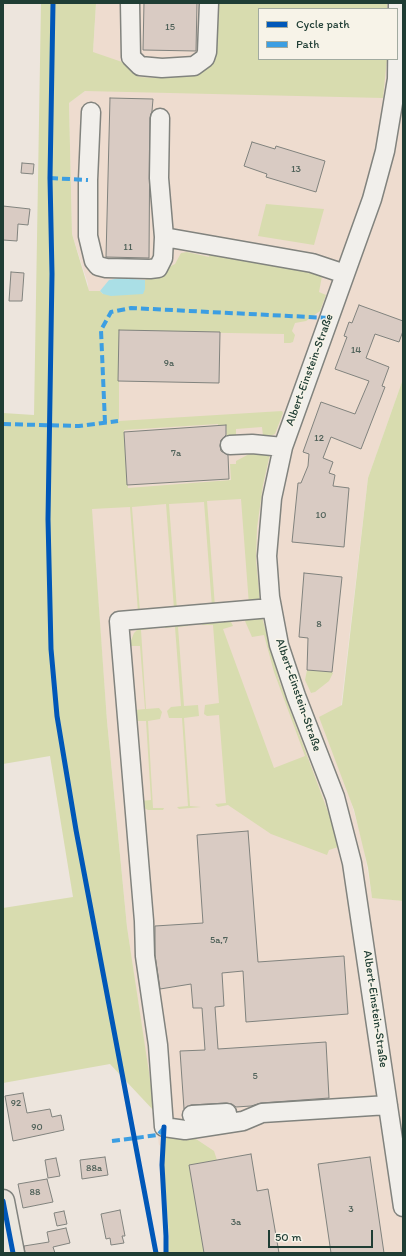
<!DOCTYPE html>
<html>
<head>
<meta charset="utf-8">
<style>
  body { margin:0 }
  #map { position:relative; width:406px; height:1256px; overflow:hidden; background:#ede5dd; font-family:Itim,sans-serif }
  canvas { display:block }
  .frame { position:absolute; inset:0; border:4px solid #1f3d34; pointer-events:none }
  .legend { position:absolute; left:258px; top:8px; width:140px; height:52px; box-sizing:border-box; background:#f7f3e8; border:1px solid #a1aaa0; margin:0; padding:5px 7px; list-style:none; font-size:12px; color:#1f3d34 }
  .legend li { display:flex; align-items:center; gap:8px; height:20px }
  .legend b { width:20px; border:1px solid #a1aaa0 }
  .scale { position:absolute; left:268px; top:1230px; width:105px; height:18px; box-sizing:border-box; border:2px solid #1f3d34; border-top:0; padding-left:5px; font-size:12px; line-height:14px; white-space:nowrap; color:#1f3d34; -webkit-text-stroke:3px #f7f3e8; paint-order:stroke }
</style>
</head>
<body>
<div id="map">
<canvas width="406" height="1256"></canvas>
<div class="frame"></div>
<ul class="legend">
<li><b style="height:5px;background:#0057b8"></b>Cycle path</li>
<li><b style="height:5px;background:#3c9ee2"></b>Path</li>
</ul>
<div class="scale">50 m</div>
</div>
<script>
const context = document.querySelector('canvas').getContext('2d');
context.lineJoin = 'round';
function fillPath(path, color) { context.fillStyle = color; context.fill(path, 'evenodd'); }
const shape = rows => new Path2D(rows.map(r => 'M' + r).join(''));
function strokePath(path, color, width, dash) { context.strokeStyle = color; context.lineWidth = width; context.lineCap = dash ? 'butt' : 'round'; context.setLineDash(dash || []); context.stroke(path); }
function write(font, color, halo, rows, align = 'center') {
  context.font = font + ' Itim,sans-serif'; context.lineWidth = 3; context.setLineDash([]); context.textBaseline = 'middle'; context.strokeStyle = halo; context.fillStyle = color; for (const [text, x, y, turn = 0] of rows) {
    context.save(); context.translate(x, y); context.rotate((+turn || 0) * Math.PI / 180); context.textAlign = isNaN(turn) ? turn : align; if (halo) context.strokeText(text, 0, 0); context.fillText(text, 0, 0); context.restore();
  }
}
const built = shape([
  [96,3,403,3,403,379,368,478,335,757,348,791,363,844,372,897,403,901,403,1253,168,1253,169,1235,164,1169,165,1148,159,1145,127,927,107,721,91,502,88,284,72,234,69,103,85,91,93,52],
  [259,9,397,9,397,59,259,59]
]);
const green = shape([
  [41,3,96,3,93,52,122,62,139,77,157,78,196,75,212,65,216,3,387,3,387,9,259,9,259,59,387,59,383,98,85,91,69,103,72,234,89,291,100,291,103,294,145,289,145,280,175,264,181,253,187,252,209,257,211,251,316,270,322,276,319,292,326,295,320,311,306,321,295,323,292,331,295,335,293,342,290,343,284,343,284,334,119,331,119,421,282,411,283,413,275,434,265,438,263,436,262,427,236,429,236,440,227,441,226,425,218,426,218,424,124,430,128,488,231,480,230,464,236,464,236,461,253,452,270,454,263,485,257,528,256,560,260,602,249,605,241,499,207,501,215,607,212,607,204,502,169,504,177,610,174,609,166,504,132,507,140,612,138,612,130,507,92,509,107,721,127,927,155,1112,110,1064,3,1083,3,908,73,897,50,756,3,764,3,413,34,415],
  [266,204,324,209,314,245,258,236],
  [403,379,403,901,372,898,368,868,354,810,319,717,342,705,368,478],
  [262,617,279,680,331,820,338,847,329,850,327,855,271,834,228,805,218,807,215,804,226,803,219,715,207,716,204,714,205,705,219,703,213,625,202,625,204,621,229,618,233,626,223,629,274,768,305,756,274,672,264,635,252,637,245,621,246,618],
  [188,624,188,626,178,627,184,706,198,705,199,716,184,718,190,806,201,807,179,809,177,807,188,806,182,718,169,718,167,711,171,707,181,706,175,627,165,628,165,625],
  [141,626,151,627,152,629,141,630,146,709,159,708,162,712,160,719,148,721,153,808,164,808,163,810,148,810,144,808,140,801,151,800,146,721,136,721,135,710,145,709,140,646,130,646,130,643,134,633],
  [307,670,332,672,333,673,329,681,315,692,311,693,305,680],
  [168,1134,181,1138,196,1139,214,1151,217,1160,189,1165,204,1253,168,1253,169,1235,164,1169,165,1140]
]);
const water = shape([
  [120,278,145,280,145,289,143,294,111,296,103,294,100,291,109,280]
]);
const building = shape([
  [144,3,197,3,196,51,143,50,144,3],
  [110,98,153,99,152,111,150,118,149,258,106,257,110,98],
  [252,142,275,149,276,146,325,161,316,192,266,177,267,174,244,166,252,142],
  [22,163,34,164,33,174,21,173,22,163],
  [3,206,30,209,28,225,18,224,17,241,3,240,3,206],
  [11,272,24,273,22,301,9,301,11,272],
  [359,305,403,321,403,331,399,342,375,334,366,358,389,367,382,386,385,387,361,449,331,437,323,458,333,462,329,473,335,475,333,486,349,488,344,547,292,542,298,483,301,483,308,466,309,454,303,452,321,402,355,414,369,381,335,369,347,337,344,336,349,322,352,323,359,305],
  [119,330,220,332,219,383,118,381,119,330],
  [226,425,226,435,221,440,220,446,221,451,228,455,229,479,127,485,124,432,226,425],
  [304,573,342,577,332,672,307,670,308,638,299,637,304,573],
  [248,831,258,962,344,956,348,1014,246,1022,243,971,222,973,224,1006,215,1007,218,1049,326,1042,329,1098,261,1103,251,1106,236,1107,232,1104,226,1103,191,1105,184,1109,180,1051,205,1050,202,1008,193,1008,191,984,160,989,155,955,155,926,203,923,197,835,248,831],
  [23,1093,27,1113,50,1109,52,1117,61,1115,64,1130,13,1141,5,1096,23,1093],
  [251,1154,257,1191,268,1189,279,1253,204,1253,189,1165,251,1154],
  [105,1157,108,1175,82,1179,80,1160,105,1157],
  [370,1157,384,1253,331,1253,318,1164,370,1157],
  [56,1158,60,1176,48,1178,45,1160,56,1158],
  [47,1179,53,1202,23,1208,18,1184,47,1179],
  [120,1210,125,1236,122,1236,124,1243,111,1245,110,1238,106,1239,101,1214,120,1210],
  [64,1211,67,1224,57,1226,54,1213,64,1211],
  [66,1228,70,1243,53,1247,55,1253,25,1253,24,1246,49,1242,47,1232,66,1228]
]);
const minor = shape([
  [130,3,131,57,140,66,162,68,194,66,205,58,207,52,209,3],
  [398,3,397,79,385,151,372,199,283,447,272,498,267,556,270,597,279,645,296,696,335,797,352,863,403,1207],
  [91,112,88,180,88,236,94,261,98,266,106,268,150,269,158,268,163,258,164,237],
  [160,118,159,178,164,237,312,263,345,274],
  [230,445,252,444,283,447],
  [271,608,119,621,144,921,145,956,158,1045,164,1127,185,1130,243,1121,262,1113,388,1105],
  [192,1115,227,1113]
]);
const major = shape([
  [3,1201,13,1253]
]);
const quiet = shape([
  [50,178,88,180],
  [105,423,101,330,111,312,131,308,329,318],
  [3,424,79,426,118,421],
  [112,1141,158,1135,163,1129]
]);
const cycleway = shape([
  [53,3,50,178,52,274,48,519,51,649,57,716,76,830,156,1253],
  [164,1127,162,1165,166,1236,166,1253],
  [3,1201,13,1253]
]);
const numberNames = [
  ["15",170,27],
  ["13",296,169],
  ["11",128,247],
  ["14",356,350],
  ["9a",169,363],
  ["12",319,438],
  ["7a",176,453],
  ["10",321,515],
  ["8",319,624],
  ["5a,7",219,940],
  ["5",255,1076],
  ["92",16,1103],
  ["90",37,1127],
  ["88a",94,1168],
  ["88",35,1192],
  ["3",351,1209],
  ["3a",236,1222]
];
const streetNames = [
  ["Albert-Einstein-Straße",310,370,-70],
  ["Albert-Einstein-Straße",298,695,71],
  ["Albert-Einstein-Straße",375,1009,82]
];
fillPath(built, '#eedccf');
fillPath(green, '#d8dcaf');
fillPath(water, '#aadfe6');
fillPath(building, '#d9cbc3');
strokePath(building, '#81837e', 1);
strokePath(minor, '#81837e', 21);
strokePath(major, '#81837e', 25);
strokePath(minor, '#f1efeb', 18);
strokePath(major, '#ebe6dd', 22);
strokePath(quiet, '#3c9ee2', 4, [8, 4]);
strokePath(cycleway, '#0057b8', 5);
write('10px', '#4e6058', null, numberNames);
write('12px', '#1f3d34', '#f7f3e8', streetNames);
</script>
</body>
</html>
